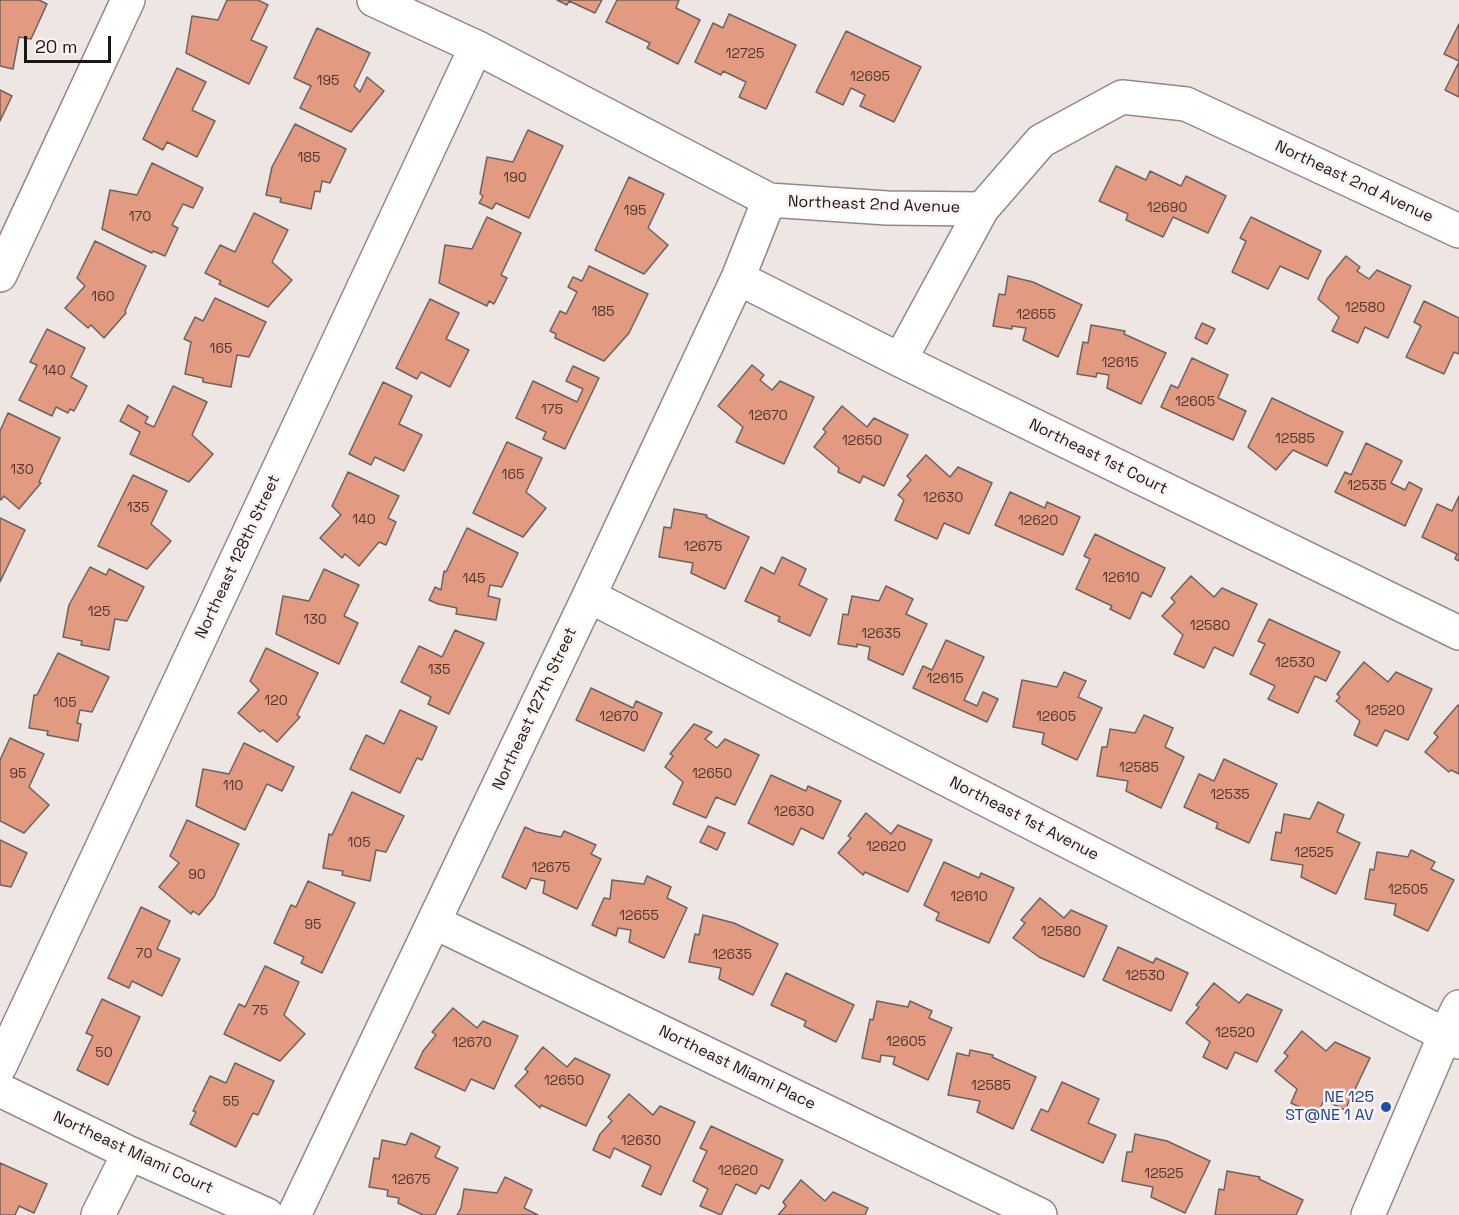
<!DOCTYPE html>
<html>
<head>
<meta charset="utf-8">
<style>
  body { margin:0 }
  #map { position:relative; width:1459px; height:1215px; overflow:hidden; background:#eee6e2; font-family:"Space Grotesk",sans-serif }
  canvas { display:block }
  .scale { position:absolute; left:24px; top:36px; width:87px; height:27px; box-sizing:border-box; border:3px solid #1b1716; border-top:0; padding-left:8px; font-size:18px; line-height:21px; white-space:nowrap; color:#1b1716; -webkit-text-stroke:4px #fcf3f0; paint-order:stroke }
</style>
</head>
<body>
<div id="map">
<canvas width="1459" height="1215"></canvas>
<div class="scale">20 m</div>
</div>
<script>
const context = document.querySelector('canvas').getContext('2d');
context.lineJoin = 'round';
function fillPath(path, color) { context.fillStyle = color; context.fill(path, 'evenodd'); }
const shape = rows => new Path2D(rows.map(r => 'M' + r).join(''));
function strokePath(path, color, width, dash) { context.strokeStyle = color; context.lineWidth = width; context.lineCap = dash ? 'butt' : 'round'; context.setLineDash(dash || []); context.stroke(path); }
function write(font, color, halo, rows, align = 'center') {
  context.font = font + ' "Space Grotesk",sans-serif'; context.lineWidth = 5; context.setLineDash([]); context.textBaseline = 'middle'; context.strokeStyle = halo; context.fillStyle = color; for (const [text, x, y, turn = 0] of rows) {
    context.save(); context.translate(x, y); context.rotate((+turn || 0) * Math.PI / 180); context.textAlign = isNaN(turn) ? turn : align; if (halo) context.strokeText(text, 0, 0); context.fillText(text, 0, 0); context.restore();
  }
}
const building = shape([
  [0,0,39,0,47,4,31,39,19,37,13,69,0,66,0,0],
  [227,0,258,0,268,5,251,40,267,47,249,84,186,53,192,16,218,20,227,0],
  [557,0,602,0,595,13,569,1,567,5,557,0],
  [617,0,679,0,676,8,700,20,678,64,647,48,650,43,606,22,617,0],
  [729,14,796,45,766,109,739,97,746,82,723,71,721,75,695,62,713,23,723,28,729,14],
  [1459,24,1459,61,1444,54,1459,24],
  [317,28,370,53,354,86,360,92,367,77,384,91,351,132,300,108,311,86,294,78,317,28],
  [846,31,921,67,894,122,860,106,865,95,851,88,843,105,816,92,846,31],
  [1459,62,1459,97,1445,90,1459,62],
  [177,68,206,82,192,110,215,121,197,157,167,142,163,150,143,139,177,68],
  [0,90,12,96,0,121,0,90],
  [295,124,346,149,330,183,322,181,320,192,315,191,311,209,280,202,281,198,266,195,272,167,295,124],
  [528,130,563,146,529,218,496,203,492,209,479,203,483,196,480,194,487,157,513,162,528,130],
  [152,163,203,188,193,208,183,204,172,225,178,228,165,256,153,251,152,253,102,229,110,190,137,195,152,163],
  [1116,166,1146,180,1150,171,1181,186,1186,176,1226,196,1208,233,1173,217,1163,237,1126,220,1128,214,1099,201,1116,166],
  [629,177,664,194,648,228,668,245,644,274,595,250,629,177],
  [254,213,288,230,272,262,292,280,268,307,219,284,221,281,205,273,220,245,235,252,254,213],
  [487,217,521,233,501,275,507,278,494,304,489,301,487,306,439,283,445,245,472,249,487,217],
  [1251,217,1321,251,1308,279,1280,266,1268,289,1232,272,1246,241,1240,238,1251,217],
  [95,241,146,266,125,311,126,313,104,338,91,325,88,328,65,308,85,286,77,278,95,241],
  [1346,256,1360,267,1357,271,1369,279,1377,270,1411,286,1388,338,1365,327,1358,343,1332,331,1339,317,1318,299,1327,279,1346,256],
  [589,266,648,294,629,333,604,361,555,338,556,334,550,331,560,311,566,314,577,292,568,287,573,277,582,281,589,266],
  [1008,276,1033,282,1082,305,1058,357,1023,340,1026,328,1012,326,1012,329,993,326,999,294,1005,295,1008,276],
  [215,298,266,322,249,357,237,355,231,387,203,382,203,378,185,374,191,342,184,339,195,317,203,321,215,298],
  [430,299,459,313,446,339,469,350,450,387,421,372,417,379,396,368,430,299],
  [1424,301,1459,318,1459,354,1454,352,1444,374,1406,357,1421,326,1414,322,1424,301],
  [1202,323,1215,329,1207,344,1195,338,1202,323],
  [1091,325,1125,331,1124,334,1166,353,1141,404,1107,388,1109,375,1097,373,1096,377,1077,374,1083,342,1088,343,1091,325],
  [47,329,85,348,71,377,87,386,81,398,74,411,70,409,68,413,56,407,52,416,19,400,37,365,30,362,47,329],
  [1192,358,1228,375,1218,398,1246,411,1233,440,1161,407,1171,385,1178,388,1192,358],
  [752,365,764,375,760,380,772,390,780,381,814,397,784,464,736,442,743,427,718,406,752,365],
  [573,366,599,378,565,449,543,439,546,432,516,418,533,381,577,402,583,389,566,381,573,366],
  [383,382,412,396,399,424,422,435,404,471,375,457,371,465,349,454,383,382],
  [173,386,207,402,192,435,213,454,189,482,130,454,140,432,120,421,128,405,148,417,145,423,154,427,173,386],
  [1272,398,1343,432,1327,466,1293,450,1276,470,1248,447,1272,398],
  [842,406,867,427,874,418,908,435,884,486,863,476,860,483,838,472,839,468,814,447,826,432,823,429,842,406],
  [8,413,60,438,39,482,41,483,19,509,4,496,1,500,0,499,0,431,8,413],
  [507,442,542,458,526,492,546,508,523,537,473,513,507,442],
  [1366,443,1402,461,1391,483,1405,490,1409,482,1422,489,1405,526,1335,492,1345,472,1351,475,1366,443],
  [926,455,950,477,958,467,992,483,969,534,944,523,937,539,895,520,904,500,898,495,911,480,907,476,926,455],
  [348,472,399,496,388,518,396,522,386,545,379,542,359,566,345,554,342,558,320,538,341,515,332,506,348,472],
  [133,475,167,491,151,524,171,541,147,569,98,546,133,475],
  [1010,492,1045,508,1047,502,1080,517,1063,555,995,525,1010,492],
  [1459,496,1459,561,1455,559,1457,554,1422,537,1437,504,1452,511,1459,496],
  [674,509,707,515,706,517,749,537,725,589,691,573,693,563,659,557,664,527,671,528,674,509],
  [0,518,25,530,0,582,0,518],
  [467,528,518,553,502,587,490,585,488,596,500,599,496,620,456,614,457,608,438,604,429,600,435,587,441,590,444,571,446,572,467,528],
  [1095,534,1165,568,1151,597,1142,592,1130,619,1110,609,1112,606,1076,589,1090,559,1084,556,1095,534],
  [782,557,806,569,799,585,827,599,810,636,778,621,780,617,745,601,761,567,774,574,782,557],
  [90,567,106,575,109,569,144,587,127,621,115,619,109,650,81,645,82,641,63,637,69,605,90,567],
  [324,569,359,585,344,616,358,623,339,664,276,634,283,596,309,601,324,569],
  [1191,576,1214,597,1222,588,1257,604,1233,656,1214,647,1204,668,1174,654,1183,635,1162,616,1175,602,1171,598,1191,576],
  [886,586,913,599,906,614,927,624,903,675,868,659,870,647,857,644,857,647,838,644,843,614,848,615,852,596,879,601,886,586],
  [1269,619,1340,652,1326,681,1315,676,1298,713,1268,699,1275,686,1250,674,1265,644,1258,641,1269,619],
  [455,630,484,643,449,714,428,704,431,697,401,682,419,646,442,657,455,630],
  [946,640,984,657,964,700,977,706,983,692,998,699,987,722,913,688,923,666,932,670,946,640],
  [266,648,318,673,297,715,300,717,277,742,263,730,260,732,238,713,259,690,250,681,266,648],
  [58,653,109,677,92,712,80,710,77,723,81,724,78,741,47,735,48,731,29,728,34,695,37,695,58,653],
  [1364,662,1388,682,1396,672,1432,689,1408,740,1385,730,1377,746,1354,735,1360,721,1336,701,1340,697,1337,694,1364,662],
  [1064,672,1086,681,1078,697,1102,708,1077,760,1042,744,1044,733,1013,727,1022,680,1057,687,1064,672],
  [591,688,633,708,636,701,662,713,644,751,576,720,591,688],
  [1458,705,1459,706,1459,774,1451,770,1449,772,1425,752,1438,737,1434,733,1458,705],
  [400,710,437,727,422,760,417,758,400,793,350,769,366,735,384,744,400,710],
  [1144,715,1173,728,1165,747,1184,757,1161,808,1126,791,1128,781,1097,776,1102,747,1107,747,1110,729,1135,733,1144,715],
  [694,724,712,732,705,739,717,748,725,739,759,755,735,805,716,797,706,818,673,804,683,782,665,767,673,756,670,754,694,724],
  [10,738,44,754,29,787,49,805,24,833,0,821,0,760,10,738],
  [244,743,294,767,282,791,267,784,245,830,196,806,203,769,229,774,244,743],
  [1224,759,1277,784,1249,843,1216,828,1218,823,1184,807,1199,774,1214,781,1224,759],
  [771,775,806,791,808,786,841,801,823,839,801,828,793,845,748,823,771,775],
  [352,792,404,816,386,852,376,850,370,881,342,875,343,871,323,868,329,834,332,835,352,792],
  [1318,802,1344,815,1337,832,1360,843,1336,894,1301,877,1303,865,1271,860,1276,832,1281,833,1284,814,1310,819,1318,802],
  [866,813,891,834,898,825,932,840,908,892,865,872,863,875,838,853,851,838,848,836,866,813],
  [187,820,239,844,214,897,199,915,193,911,191,914,159,887,179,863,170,856,187,820],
  [708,826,725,833,717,850,700,842,708,826],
  [525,827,536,832,561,837,564,831,596,845,591,854,601,859,577,909,543,893,545,881,531,878,526,889,502,877,525,827],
  [0,840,27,853,11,887,0,885,0,840],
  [1411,850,1435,862,1431,869,1454,880,1428,931,1394,915,1396,904,1365,899,1370,869,1374,870,1377,852,1408,857,1411,850],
  [944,862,979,878,981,873,1014,888,989,943,936,920,939,913,924,905,944,862],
  [647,876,671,887,667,898,687,908,664,958,629,942,631,930,618,928,616,936,592,925,604,898,610,899,612,880,644,884,647,876],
  [308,881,355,903,322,973,301,963,304,957,274,943,291,905,296,907,308,881],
  [1040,898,1064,918,1071,910,1107,926,1084,977,1039,957,1013,938,1025,923,1021,920,1040,898],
  [141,907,170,921,157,949,180,959,162,996,132,981,129,988,108,978,141,907],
  [703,915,734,923,778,944,753,995,719,979,721,968,689,962,695,934,699,935,703,915],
  [1118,947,1153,963,1156,958,1188,973,1171,1011,1103,980,1118,947],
  [265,966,299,982,284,1015,305,1034,280,1061,224,1034,239,1004,245,1007,265,966],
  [786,973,854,1005,836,1042,804,1026,806,1021,771,1005,786,973],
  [1214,983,1239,1003,1247,994,1282,1010,1257,1062,1235,1052,1227,1069,1203,1057,1210,1042,1186,1023,1199,1007,1196,1005,1214,983],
  [102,999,140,1017,108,1085,77,1070,93,1036,86,1033,102,999],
  [877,1001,908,1007,910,1001,932,1011,929,1018,952,1028,928,1080,893,1064,895,1057,881,1055,880,1062,862,1058,870,1019,873,1020,877,1001],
  [453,1008,477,1028,483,1021,518,1036,494,1089,471,1079,465,1091,415,1068,423,1051,436,1035,432,1032,453,1008],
  [1302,1031,1326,1051,1335,1042,1370,1058,1345,1110,1324,1100,1317,1115,1291,1103,1297,1089,1275,1071,1288,1056,1284,1053,1302,1031],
  [543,1047,567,1067,575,1058,610,1075,586,1126,541,1105,540,1108,515,1086,528,1072,525,1069,543,1047],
  [970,1050,993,1055,992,1057,1036,1077,1013,1129,977,1112,980,1101,948,1095,957,1053,969,1056,970,1050],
  [235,1063,274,1081,258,1115,253,1113,236,1147,190,1124,196,1112,193,1111,210,1076,226,1083,235,1063],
  [1062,1082,1099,1099,1088,1123,1116,1135,1103,1163,1031,1130,1041,1109,1048,1112,1062,1082],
  [629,1094,653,1115,660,1106,695,1122,661,1195,642,1186,651,1166,614,1148,610,1158,593,1150,600,1134,612,1121,608,1117,629,1094],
  [711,1126,783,1160,769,1189,761,1185,756,1194,736,1184,721,1215,700,1206,708,1189,693,1181,707,1151,700,1148,711,1126],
  [411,1133,440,1147,435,1157,458,1168,435,1215,423,1215,398,1203,399,1198,387,1196,388,1190,369,1187,374,1158,379,1159,382,1140,406,1145,411,1133],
  [1135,1134,1167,1141,1210,1161,1185,1213,1151,1197,1153,1187,1122,1181,1127,1152,1132,1152,1135,1134],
  [0,1163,47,1184,34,1213,19,1206,15,1215,0,1215,0,1163],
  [1227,1171,1260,1177,1259,1179,1303,1200,1296,1215,1215,1215,1219,1189,1224,1190,1227,1171],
  [505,1177,532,1190,524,1208,538,1215,457,1215,461,1208,464,1189,497,1193,505,1177],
  [801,1180,825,1201,833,1192,868,1208,865,1215,778,1215,786,1206,783,1202,801,1180]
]);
const minor = shape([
  [374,0,476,47,769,200,887,208,982,209,1041,141,1122,97,1186,104,1459,231],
  [0,275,128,0],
  [738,278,900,360,1459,633],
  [900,360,982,209],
  [589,596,1459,1042],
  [434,922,1040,1215],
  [0,1066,476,47],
  [0,1090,129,1153,267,1215],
  [98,1215,129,1153],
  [294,1215,589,596,738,278,769,200]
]);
const major = shape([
  [1368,1215,1445,1035,1459,1007]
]);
const markers = [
  [1386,1107,6,"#1a4fb4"]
];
const numberNames = [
  ["12725",745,54],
  ["12695",870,77],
  ["195",328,81],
  ["185",309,158],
  ["190",515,178],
  ["12690",1167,208],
  ["195",635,211],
  ["170",140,217],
  ["160",103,297],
  ["12580",1365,308],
  ["185",603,312],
  ["12655",1036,315],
  ["165",221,349],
  ["12615",1120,363],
  ["140",54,371],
  ["12605",1195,402],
  ["175",552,410],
  ["12670",768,416],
  ["12585",1295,439],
  ["12650",862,441],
  ["130",22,470],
  ["165",513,475],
  ["12535",1367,486],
  ["12630",943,498],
  ["135",138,508],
  ["140",364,520],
  ["12620",1038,521],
  ["12675",703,547],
  ["12610",1121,578],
  ["145",474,579],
  ["125",99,612],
  ["130",315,620],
  ["12580",1210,626],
  ["12635",881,634],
  ["12530",1295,663],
  ["135",439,670],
  ["12615",945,679],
  ["120",276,701],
  ["105",65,703],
  ["12520",1385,711],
  ["12670",619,717],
  ["12605",1056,717],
  ["12585",1139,768],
  ["95",18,774],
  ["12650",712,774],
  ["110",233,786],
  ["12535",1230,795],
  ["12630",794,812],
  ["105",359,843],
  ["12620",886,847],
  ["12525",1314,853],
  ["12675",551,868],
  ["90",197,875],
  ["12505",1408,890],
  ["12610",969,897],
  ["12655",639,916],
  ["95",313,925],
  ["12580",1061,932],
  ["70",144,954],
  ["12635",732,955],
  ["12530",1145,976],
  ["75",260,1011],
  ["12520",1235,1033],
  ["12605",906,1042],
  ["12670",472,1043],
  ["50",104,1053],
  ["12650",564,1081],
  ["12585",991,1086],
  ["55",231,1102],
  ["12630",641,1141],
  ["12620",738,1171],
  ["12525",1164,1174],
  ["12675",411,1180]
];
const streetNames = [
  ["Northeast 2nd Avenue",1354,182,25],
  ["Northeast 2nd Avenue",874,205,2],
  ["Northeast 1st Court",1098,457,26],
  ["Northeast 128th Street",238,557,-65],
  ["Northeast 127th Street",535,709,-65],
  ["Northeast 1st Avenue",1024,819,27],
  ["Northeast Miami Place",737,1068,26],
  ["Northeast Miami Court",133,1153,25]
];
const transitNames = [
  ["NE 125",1374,1098],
  ["ST@NE 1 AV",1374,1116]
];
fillPath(building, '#e29a80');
strokePath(building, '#6b6360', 1.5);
strokePath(minor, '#918986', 36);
strokePath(major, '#918986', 36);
strokePath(minor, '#fff', 33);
strokePath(major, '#fff', 33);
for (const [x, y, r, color] of markers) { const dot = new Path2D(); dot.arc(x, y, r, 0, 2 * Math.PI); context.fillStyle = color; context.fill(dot); strokePath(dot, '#fcf3f0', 2); }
write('14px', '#4d3830', null, numberNames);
write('16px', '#1b1716', '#fcf3f0', streetNames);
write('16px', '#164399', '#fcf3f0', transitNames, 'right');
</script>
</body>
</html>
